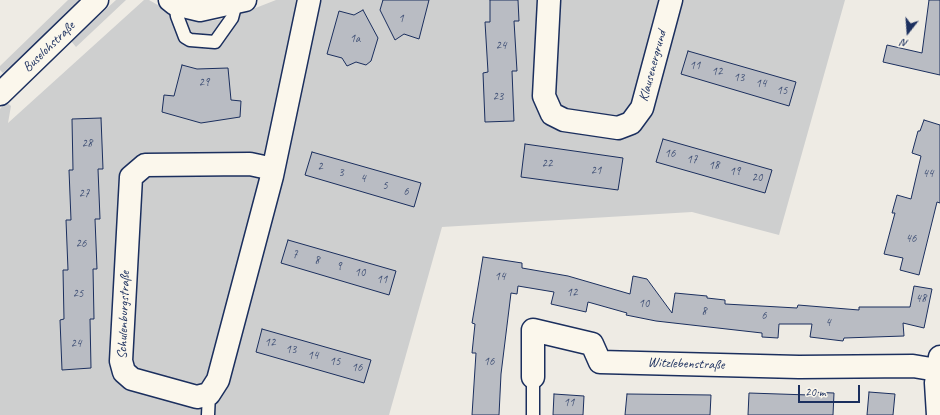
<!DOCTYPE html>
<html>
<head>
<meta charset="utf-8">
<style>
  body { margin:0 }
  #map { position:relative; width:940px; height:415px; overflow:hidden; background:#eeebe4; font-family:Caveat,sans-serif }
  canvas { display:block }
  .north { position:absolute; left:888px; top:12px; width:40px; height:40px; -webkit-text-stroke:3px #fbf7ec; paint-order:stroke; rotate:197deg; font-size:11px; font-weight:700; line-height:16px; text-align:center; color:#1b2f5e }
  .north::after { content:''; display:block; margin:auto; width:14px; height:18px; background:#1b2f5e; clip-path:polygon(50% 0,100% 100%,50% 72%,0 100%) }
  .scale { position:absolute; left:798px; top:385px; width:62px; height:18px; box-sizing:border-box; border:2px solid #1b2f5e; border-top:0; padding-left:5px; font-size:12px; line-height:14px; white-space:nowrap; color:#1b2f5e; -webkit-text-stroke:3px #fbf7ec; paint-order:stroke }
</style>
</head>
<body>
<div id="map">
<canvas width="940" height="415"></canvas>
<div class="north">N</div>
<div class="scale">20 m</div>
</div>
<script>
const context = document.querySelector('canvas').getContext('2d');
context.lineJoin = 'round';
function fillPath(path, color) { context.fillStyle = color; context.fill(path, 'evenodd'); }
const shape = rows => new Path2D(rows.map(r => 'M' + r).join(''));
function strokePath(path, color, width, dash) { context.strokeStyle = color; context.lineWidth = width; context.lineCap = dash ? 'butt' : 'round'; context.setLineDash(dash || []); context.stroke(path); }
function write(font, color, halo, rows, align = 'center') {
  context.font = font + ' Caveat,sans-serif'; context.lineWidth = 3; context.setLineDash([]); context.textBaseline = 'middle'; context.strokeStyle = halo; context.fillStyle = color; for (const [text, x, y, turn = 0] of rows) {
    context.save(); context.translate(x, y); context.rotate((+turn || 0) * Math.PI / 180); context.textAlign = isNaN(turn) ? turn : align; if (halo) context.strokeText(text, 0, 0); context.fillText(text, 0, 0); context.restore();
  }
}
const green = shape([
  [68,0,81,0,3,73,0,70,0,66],
  [116,0,126,0,76,47,71,41],
  [144,0,149,0,177,16,202,22,230,18,276,0,845,0,779,235,692,212,442,227,389,415,0,415,0,109,6,102,11,106,8,123]
]);
const building = shape([
  [383,0,429,0,419,39,404,34,395,40,380,10,383,0],
  [490,0,518,0,519,21,514,21,517,71,512,71,514,121,485,122,483,73,488,72,485,22,490,22,490,0],
  [929,0,940,0,940,75,883,62,887,45,922,53,929,0],
  [363,10,378,38,371,61,366,65,356,62,347,66,342,58,327,54,339,11,354,15,363,10],
  [688,51,796,82,789,106,681,74,688,51],
  [182,65,197,69,228,68,231,100,241,101,240,117,201,123,162,112,164,95,174,96,182,65],
  [101,118,103,169,98,169,100,219,95,219,97,269,93,269,94,319,90,319,91,368,62,370,60,320,64,319,63,270,68,270,66,220,71,220,69,170,73,170,72,119,101,118],
  [924,120,940,125,940,203,937,202,919,275,900,270,903,258,884,254,895,213,892,213,897,195,911,199,921,156,912,153,918,131,920,131,924,120],
  [663,139,772,170,765,193,656,162,663,139],
  [525,144,623,158,618,190,521,177,525,144],
  [312,152,421,183,414,207,305,175,312,152],
  [288,240,396,271,389,295,281,263,288,240],
  [483,257,522,263,522,268,568,276,630,294,633,276,647,279,672,313,675,293,707,296,707,298,725,300,725,304,797,308,798,305,859,310,859,307,910,307,914,286,932,289,924,328,903,323,904,336,844,338,843,341,810,337,812,324,779,324,778,338,762,337,762,333,656,321,626,315,627,313,588,302,586,312,551,304,554,292,518,286,517,294,511,293,501,374,499,415,472,415,476,353,472,353,475,324,472,323,483,257],
  [262,329,371,360,364,383,256,352,262,329],
  [809,392,834,393,833,415,748,415,749,393,809,395,809,392],
  [869,392,895,394,893,415,867,415,869,392],
  [554,394,584,396,583,415,553,415,554,394],
  [627,394,711,395,710,415,625,415,627,394]
]);
const lane = shape([
  [175,4,177,16,185,37,190,40,215,42,232,18,236,3],
  [533,377,533,415],
  [208,415,209,394]
]);
const street = shape([
  [170,0,175,4,200,10,245,0],
  [549,0,544,96,552,114,564,120,618,128,631,123,642,108,671,0],
  [0,94,97,0],
  [273,169,250,164,145,165,131,177,121,361,124,372,132,379,197,397,209,394,218,380,272,176,309,0],
  [533,377,533,330,592,344,600,362,799,367,913,366,937,370],
  [938,415,936,383,940,357]
]);
const numberNames = [
  ["1",401,19],
  ["1a",355,39],
  ["24",501,46],
  ["11",695,66],
  ["12",717,72],
  ["13",739,78],
  ["29",204,83],
  ["14",761,84],
  ["15",782,91],
  ["23",498,97],
  ["28",87,144],
  ["16",670,154],
  ["17",692,160],
  ["22",547,164],
  ["18",714,166],
  ["2",320,167],
  ["21",596,171],
  ["19",735,172],
  ["3",341,173],
  ["44",928,174],
  ["20",757,178],
  ["4",363,179],
  ["5",385,186],
  ["6",406,192],
  ["27",84,194],
  ["46",911,239],
  ["26",81,244],
  ["7",295,255],
  ["8",317,261],
  ["9",339,267],
  ["10",360,273],
  ["14",500,277],
  ["11",382,280],
  ["12",572,293],
  ["25",78,294],
  ["48",921,299],
  ["10",644,304],
  ["8",704,312],
  ["6",764,316],
  ["4",828,323],
  ["12",270,343],
  ["24",76,344],
  ["13",291,350],
  ["14",313,356],
  ["15",335,362],
  ["16",489,362],
  ["16",357,368],
  ["11",569,403]
];
const streetNames = [
  ["Buselohstraße",49,47,-44],
  ["Klausenergrund",653,66,-75],
  ["Schulenburgstraße",124,315,-88],
  ["Witzlebenstraße",686,364,2]
];
fillPath(green, '#cecfcf');
fillPath(building, '#b9bcc3');
strokePath(building, '#1b2f5e', 1);
strokePath(lane, '#1b2f5e', 15);
strokePath(street, '#1b2f5e', 25);
strokePath(lane, '#fbf7ec', 12);
strokePath(street, '#fbf7ec', 22);
write('12px', '#425277', null, numberNames);
write('14px', '#1b2f5e', '#fbf7ec', streetNames);
</script>
</body>
</html>
